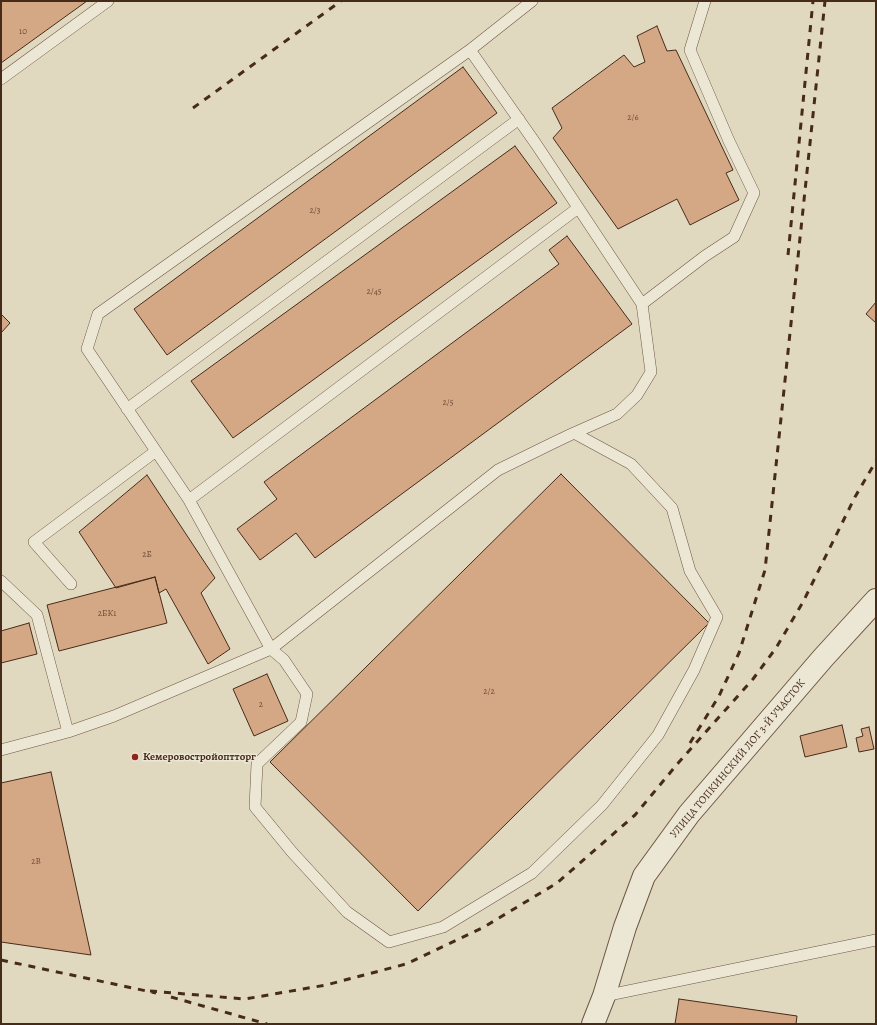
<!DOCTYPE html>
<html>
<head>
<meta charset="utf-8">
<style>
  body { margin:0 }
  #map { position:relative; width:877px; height:1025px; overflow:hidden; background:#e1d9bf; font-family:Alegreya,serif }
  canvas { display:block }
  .frame { position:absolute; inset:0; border:2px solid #472b1a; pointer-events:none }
</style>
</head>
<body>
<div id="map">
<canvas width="877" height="1025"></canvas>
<div class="frame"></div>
</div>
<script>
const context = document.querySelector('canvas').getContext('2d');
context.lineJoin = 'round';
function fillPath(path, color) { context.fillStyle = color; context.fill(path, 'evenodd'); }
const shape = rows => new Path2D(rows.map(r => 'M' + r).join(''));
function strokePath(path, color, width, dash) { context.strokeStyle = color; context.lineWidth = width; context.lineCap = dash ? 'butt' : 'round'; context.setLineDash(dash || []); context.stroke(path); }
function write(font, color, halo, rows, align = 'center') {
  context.font = font + ' Alegreya,serif'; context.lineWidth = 3; context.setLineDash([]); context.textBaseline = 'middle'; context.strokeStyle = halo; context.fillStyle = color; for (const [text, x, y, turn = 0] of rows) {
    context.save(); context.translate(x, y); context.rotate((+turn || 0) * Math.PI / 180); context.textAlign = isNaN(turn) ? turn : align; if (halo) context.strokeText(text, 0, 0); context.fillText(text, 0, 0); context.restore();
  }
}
const building = shape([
  [1,1,87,1,1,63,1,1],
  [657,26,667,51,676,50,733,170,726,173,739,200,690,225,677,199,618,229,553,138,562,128,552,108,624,55,634,67,645,62,637,36,657,26],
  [463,67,497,113,167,355,134,309,463,67],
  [515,146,557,203,233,438,191,381,515,146],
  [567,236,632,324,315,558,296,533,260,560,237,529,277,499,264,482,559,264,549,250,567,236],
  [876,302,876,323,866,314,876,302],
  [1,314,10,323,1,333,1,314],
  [561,474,709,623,418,911,270,762,561,474],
  [147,475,215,578,201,593,230,649,208,664,166,589,159,593,155,577,116,588,79,532,147,475],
  [155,577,167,623,59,651,47,605,155,577],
  [29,623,37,654,1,663,1,631,29,623],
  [267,674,288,721,254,736,233,689,267,674],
  [842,725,847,747,805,757,800,736,842,725],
  [869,727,874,749,859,752,856,738,863,736,861,729,869,727],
  [51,772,91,955,1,942,1,783,51,772],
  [679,999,797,1016,796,1024,675,1024,679,999]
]);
const lane = shape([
  [470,50,532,1],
  [1,79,108,1],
  [642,304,705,256,734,237,754,193,729,141,690,50,705,1],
  [127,409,519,119],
  [189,500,578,208],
  [1,581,37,615,68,732],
  [71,584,34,542,156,451],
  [1,750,68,732,114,716,271,649,498,470,553,443,574,433,617,414,637,395,651,372,642,304,536,144,470,50,98,314,87,349,189,500,271,649,284,660,307,694,301,722,257,764,255,807,292,852,347,912,389,942,443,927,532,873,602,805,658,735,694,670,717,617,690,571,672,508,631,464,574,433],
  [604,996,876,940]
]);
const street = shape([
  [593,1024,604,996,625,927,644,876,689,814,823,658,876,600]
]);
const rail = shape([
  [193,108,341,1],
  [788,255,813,1],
  [690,743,719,696,739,653,765,570,825,1],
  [1,960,156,993],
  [150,991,245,999,326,985,406,964,484,927,557,883,635,815,679,762,753,679,776,648,803,602,855,497,876,461],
  [171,997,267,1024]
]);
const markers = [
  [135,757,4,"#8f2418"]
];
const numberNames = [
  ["10",23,32],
  ["2/6",633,118],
  ["2/3",315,211],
  ["2/45",374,292],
  ["2/5",448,403],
  ["2Б",147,555],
  ["2БК1",107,614],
  ["2/2",489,692],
  ["2",261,705],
  ["2В",36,862]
];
const poiNames = [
  ["Кемеровостройоптторг",143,757]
];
const streetNames = [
  ["УЛИЦА ТОПКИНСКИЙ ЛОГ 3-Й УЧАСТОК",738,759,-50]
];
fillPath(building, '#d4a785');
strokePath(building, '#472b1a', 1);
strokePath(lane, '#6e5643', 12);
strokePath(street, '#6e5643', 24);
strokePath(lane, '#ece6d5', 11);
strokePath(street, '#ece6d5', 22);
strokePath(rail, '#472b1a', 3, [7, 7]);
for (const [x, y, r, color] of markers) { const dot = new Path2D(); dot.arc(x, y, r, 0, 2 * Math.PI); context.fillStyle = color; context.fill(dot); strokePath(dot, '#ece6d5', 1.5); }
write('9px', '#6a4a35', null, numberNames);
write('bold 11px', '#472b1a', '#ece6d5', poiNames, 'left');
write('11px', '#472b1a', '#ece6d5', streetNames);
</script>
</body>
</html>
